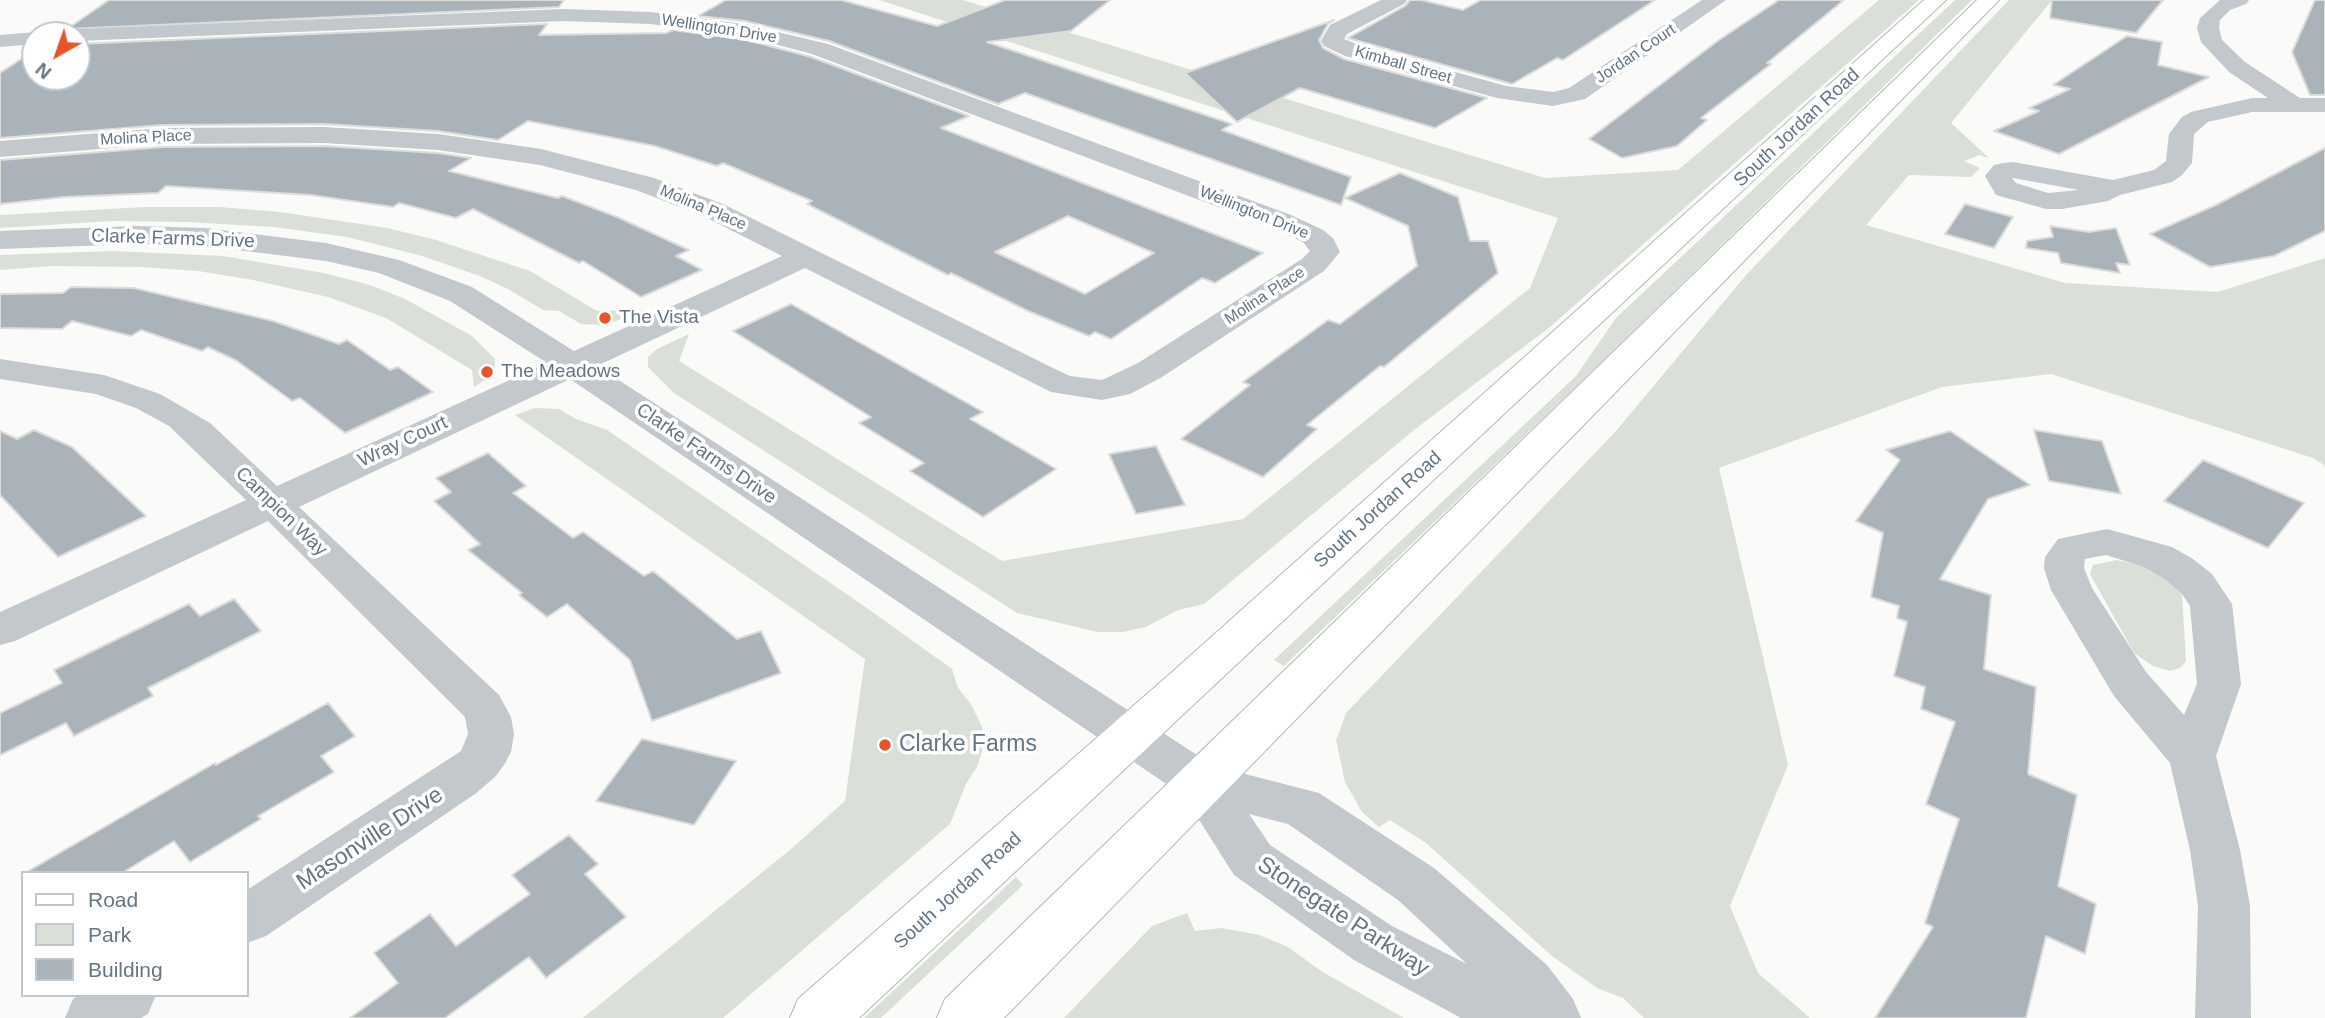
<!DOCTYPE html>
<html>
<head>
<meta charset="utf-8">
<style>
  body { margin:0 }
  #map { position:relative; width:2325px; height:1018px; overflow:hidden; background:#fafaf8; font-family:Arial,sans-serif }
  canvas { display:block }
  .legend { position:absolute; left:21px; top:871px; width:228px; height:126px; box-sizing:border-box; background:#fff; border:2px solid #c1c8cd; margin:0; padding:9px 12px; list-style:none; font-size:21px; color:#657683 }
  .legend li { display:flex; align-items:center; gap:14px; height:35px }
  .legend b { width:35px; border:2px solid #c1c8cd }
  .north { position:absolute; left:21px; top:21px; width:70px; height:70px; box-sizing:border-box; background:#fff; border:2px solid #c1c8cd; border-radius:50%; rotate:220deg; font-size:19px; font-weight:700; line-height:28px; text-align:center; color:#657683 }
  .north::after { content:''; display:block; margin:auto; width:24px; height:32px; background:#e4572e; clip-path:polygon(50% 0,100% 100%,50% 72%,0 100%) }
</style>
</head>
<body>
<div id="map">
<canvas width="2325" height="1018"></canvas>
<ul class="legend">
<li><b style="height:9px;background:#fff"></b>Road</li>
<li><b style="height:19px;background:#dadfd7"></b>Park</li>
<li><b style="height:19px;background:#aab3b9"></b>Building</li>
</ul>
<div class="north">N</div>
</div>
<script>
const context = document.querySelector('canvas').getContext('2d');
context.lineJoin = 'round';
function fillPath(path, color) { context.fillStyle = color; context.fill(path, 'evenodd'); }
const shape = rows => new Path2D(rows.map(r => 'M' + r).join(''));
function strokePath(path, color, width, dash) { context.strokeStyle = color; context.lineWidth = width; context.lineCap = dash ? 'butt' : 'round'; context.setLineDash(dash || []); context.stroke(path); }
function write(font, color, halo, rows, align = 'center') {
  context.font = font + ' Arial,sans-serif'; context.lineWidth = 7; context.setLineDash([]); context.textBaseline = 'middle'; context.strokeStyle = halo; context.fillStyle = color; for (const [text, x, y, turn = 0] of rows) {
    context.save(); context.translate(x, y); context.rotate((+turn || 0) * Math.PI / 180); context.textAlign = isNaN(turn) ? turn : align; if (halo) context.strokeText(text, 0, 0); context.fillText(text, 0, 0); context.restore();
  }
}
const green = shape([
  [879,0,963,0,1545,178,1678,170,1879,0,1919,0,1550,327,1414,430,1204,604,1178,610,1146,627,1123,632,1098,632,1017,613,674,393,648,367,648,357,657,349,689,334,679,361,1002,561,1243,519,1530,288,1558,218],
  [1955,0,1972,0,1607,357,1284,666,1274,660,1576,376,1616,318],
  [2009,0,2052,0,1951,123,1989,158,1979,155,1964,161,1980,168,1971,177,1909,175,1866,225,2065,283,2218,292,2325,258,2325,466,2313,458,2051,374,1942,387,1719,468,1788,765,1730,906,1758,973,1810,1018,1644,1018,1623,998,1597,988,1552,956,1426,843,1390,820,1379,827,1362,812,1345,782,1336,740,1340,730,1346,713,1616,431,1747,274],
  [145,207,219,207,280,212,387,228,436,240,530,271,597,311,645,310,605,325,581,324,559,311,543,310,508,289,480,276,422,256,347,237,274,227,187,222,112,221,0,228,0,215],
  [113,251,223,256,324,273,370,285,405,299,472,336,495,359,494,374,474,387,472,370,386,318,328,297,253,280,198,271,141,267,51,266,0,270,0,255],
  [535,408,559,409,576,419,607,430,864,606,952,669,958,688,971,704,982,727,982,751,977,767,966,784,950,824,723,1018,583,1018,791,849,845,801,865,659,515,415],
  [2117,560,2155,569,2172,582,2182,595,2186,661,2180,668,2170,671,2153,666,2134,653,2090,574,2093,565],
  [1016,877,1023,885,881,1018,864,1018],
  [1187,913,1195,931,1222,928,1259,935,1288,947,1321,971,1404,1018,1064,1018,1152,926]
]);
const building = shape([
  [109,0,564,0,559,7,67,29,109,0],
  [726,0,841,0,937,26,1005,0,1110,0,1071,31,987,42,1232,124,1222,130,1351,177,1341,205,1025,93,998,104,829,41,745,21,698,16,726,0],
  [1410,0,1421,0,1463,10,1481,0,1655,0,1563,60,1557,58,1512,84,1348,38,1405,6,1410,0],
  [1779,0,1844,0,1767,63,1771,64,1701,118,1707,120,1677,146,1622,158,1589,139,1719,40,1779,0],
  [2052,0,2163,0,2136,33,2050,18,2052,0],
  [2315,0,2325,0,2325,95,2310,95,2292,52,2315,0],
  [1334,20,1328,24,1319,40,1323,48,1344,59,1487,98,1435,128,1300,88,1237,122,1185,73,1334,20],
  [547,24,539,35,666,33,673,30,743,39,811,57,969,116,941,128,1263,253,1215,283,1202,278,1111,339,1095,332,1089,336,1028,311,951,273,948,275,807,204,812,201,723,163,717,166,655,146,528,121,498,140,438,131,324,124,163,125,0,138,0,73,35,50,35,77,77,77,77,44,547,24],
  [1068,216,1154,253,1085,294,995,252,1068,216],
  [2127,36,2162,42,2158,65,2209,77,2059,154,1994,131,2039,111,2029,108,2070,89,2053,85,2127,36],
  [324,146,438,153,471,158,449,171,558,198,562,196,617,217,689,250,676,256,702,270,641,297,583,261,579,263,473,209,456,218,399,203,393,207,311,195,166,186,158,193,65,197,0,204,0,160,163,147,324,146],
  [2325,148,2325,231,2274,256,2210,267,2150,234,2216,205,2325,148],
  [1400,173,1458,197,1470,241,1488,241,1498,273,1384,367,1380,366,1307,425,1317,429,1263,477,1181,439,1250,385,1243,382,1328,320,1340,324,1417,266,1408,226,1345,198,1400,173],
  [1965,204,2013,217,1994,248,1945,234,1965,204],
  [2050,226,2089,232,2116,228,2130,265,2116,263,2120,273,2061,263,2058,253,2026,248,2027,241,2053,237,2050,226],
  [71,287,134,288,273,321,339,344,347,340,390,370,398,367,433,392,345,433,300,398,292,401,237,361,208,347,202,351,141,330,131,336,72,321,62,329,0,328,0,294,63,293,71,287],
  [791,304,983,412,970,419,1056,469,983,517,910,471,924,463,859,423,871,417,733,331,791,304],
  [34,430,72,447,146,516,58,557,0,495,0,431,17,439,34,430],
  [2034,430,2102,441,2121,494,2049,481,2034,430],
  [1950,431,2030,485,1988,499,1940,579,1991,595,1984,669,2036,687,2028,774,2077,795,2058,886,2096,904,2085,954,2046,936,2026,1018,1875,1018,1933,927,1925,923,1959,819,1926,804,1955,722,1921,709,1925,687,1894,676,1907,622,1897,618,1899,606,1871,597,1883,533,1856,521,1900,460,1886,450,1950,431],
  [1156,446,1185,505,1136,514,1109,454,1156,446],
  [488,453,526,486,513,493,573,538,583,532,644,576,653,571,737,639,761,631,781,673,652,721,630,660,567,604,547,617,519,595,522,593,468,550,480,544,434,501,451,492,436,478,488,453],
  [2203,460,2304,503,2268,548,2164,501,2203,460],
  [234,599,261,631,148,688,153,696,74,736,66,723,0,755,0,713,62,683,54,670,189,604,200,616,234,599],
  [328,703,355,736,321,756,334,772,258,816,261,819,190,862,174,841,122,873,25,873,215,763,216,765,328,703],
  [642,739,736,761,694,825,596,801,642,739],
  [569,835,598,864,585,874,626,917,546,978,529,957,445,1018,350,1018,398,983,374,953,430,914,456,946,530,894,512,875,569,835]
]);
const minor = shape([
  [1381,0,1407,0,1404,4,1347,34,1344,39,1361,46,1506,86,1553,92,1569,88,1702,0,1726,0,1585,99,1553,106,1497,98,1345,56,1324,46,1321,41,1330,25,1381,0],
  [2220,0,2249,0,2246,4,2230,10,2220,20,2219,28,2222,40,2245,62,2300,98,2325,98,2325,112,2252,112,2208,122,2194,134,2192,163,2182,175,2172,182,2120,195,2108,201,2062,209,2046,209,1996,195,1985,176,1994,165,2003,163,2013,162,2113,180,2154,170,2166,161,2169,134,2182,117,2191,112,2252,98,2268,98,2229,72,2201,42,2197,28,2200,18,2220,0],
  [2012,178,2013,178,2079,190,2048,193,2016,183,2012,178],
  [564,9,650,12,744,24,828,44,1291,215,1323,230,1333,238,1340,252,1324,271,1162,377,1130,394,1102,400,1051,392,805,268,597,366,1214,766,1319,793,1434,868,1547,965,1573,999,1581,1018,1461,1018,1354,960,1234,875,1184,796,570,379,299,507,499,695,511,717,514,734,511,752,504,765,495,777,475,794,266,936,247,943,247,890,461,751,468,734,465,717,268,521,15,641,0,645,0,612,246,500,169,426,136,408,96,394,0,379,0,359,104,375,160,394,210,423,277,486,547,363,450,301,379,273,326,261,206,246,135,244,0,249,0,231,135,226,206,228,326,243,399,260,472,287,574,351,782,256,703,216,636,190,540,165,438,150,324,143,163,144,0,157,0,141,163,128,324,127,438,134,541,149,654,178,723,204,1057,370,1070,376,1102,380,1138,363,1302,259,1310,251,1303,242,1271,227,812,54,744,36,650,24,564,21,77,41,77,35,66,35,69,30,77,29,564,9],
  [1249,814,1288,824,1398,900,1467,964,1392,926,1270,845,1249,814],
  [35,32,44,35,35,35,35,44,0,47,0,35,35,32],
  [2107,529,2172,547,2193,559,2212,574,2232,604,2241,684,2216,756,2240,850,2250,906,2251,1018,2195,1018,2198,906,2190,850,2170,763,2114,696,2051,590,2044,568,2045,557,2058,539,2107,529],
  [2106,555,2144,567,2165,579,2182,594,2190,606,2197,684,2184,715,2146,672,2092,588,2084,568,2085,559,2106,555],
  [79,995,156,995,148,1014,141,1018,65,1018,73,999,79,995]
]);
const major = shape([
  [1924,0,1946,0,859,1018,790,1018,798,999,1171,673,1924,0],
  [1977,0,1999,0,1004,1018,937,1018,945,999,1977,0]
]);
const markers = [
  [605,318,7,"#e4572e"],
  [487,372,7,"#e4572e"],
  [885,745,7,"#e4572e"]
];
const farStreetnames = [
  ["Wellington Drive",719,29,9],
  ["Jordan Court",1636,54,-34],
  ["Kimball Street",1403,65,16],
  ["Molina Place",146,138,-3],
  ["Molina Place",703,208,23],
  ["Wellington Drive",1254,213,22],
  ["Molina Place",1265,296,-33]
];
const streetNames = [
  ["South Jordan Road",1797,128,-43],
  ["Clarke Farms Drive",173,239,2],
  ["Wray Court",403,442,-25],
  ["Clarke Farms Drive",706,454,34],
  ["South Jordan Road",1378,510,-42],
  ["Campion Way",281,512,44],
  ["South Jordan Road",958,891,-42]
];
const poiNames = [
  ["The Vista",619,318],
  ["The Meadows",501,372]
];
const nearPoinames = [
  ["Clarke Farms",899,745]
];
const nearStreetnames = [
  ["Masonville Drive",370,839,-33],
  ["Stonegate Parkway",1343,917,33]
];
fillPath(green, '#dadfd7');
fillPath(building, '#aab3b9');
strokePath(building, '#dcdcda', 2);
strokePath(major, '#b5babe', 2);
fillPath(minor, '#c3c8cc');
fillPath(major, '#fff');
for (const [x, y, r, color] of markers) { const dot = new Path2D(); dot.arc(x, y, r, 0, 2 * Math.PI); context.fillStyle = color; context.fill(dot); strokePath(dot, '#fff', 2.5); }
write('16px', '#657683', '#fff', farStreetnames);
write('19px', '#657683', '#fff', streetNames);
write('19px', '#657683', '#fff', poiNames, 'left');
write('23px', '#657683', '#fff', nearPoinames, 'left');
write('23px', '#657683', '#fff', nearStreetnames);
</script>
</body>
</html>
